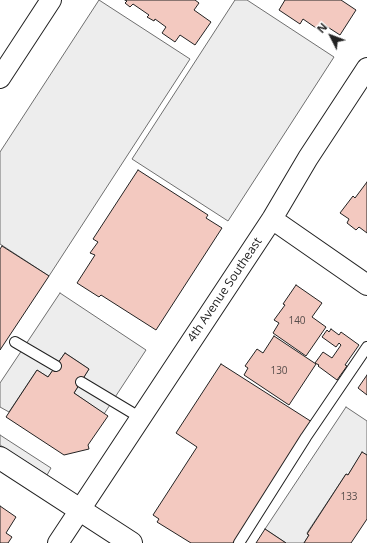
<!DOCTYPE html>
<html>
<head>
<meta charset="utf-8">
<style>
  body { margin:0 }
  #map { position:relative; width:367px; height:543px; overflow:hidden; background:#fff; font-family:"Open Sans",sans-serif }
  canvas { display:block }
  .north { position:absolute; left:311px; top:16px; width:40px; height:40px; -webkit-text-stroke:3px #fff; paint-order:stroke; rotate:312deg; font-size:11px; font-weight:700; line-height:16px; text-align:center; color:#222 }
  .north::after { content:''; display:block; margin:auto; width:14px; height:18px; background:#222; clip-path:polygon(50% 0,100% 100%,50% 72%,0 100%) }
</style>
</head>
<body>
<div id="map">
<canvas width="367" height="543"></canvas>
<div class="north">N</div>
</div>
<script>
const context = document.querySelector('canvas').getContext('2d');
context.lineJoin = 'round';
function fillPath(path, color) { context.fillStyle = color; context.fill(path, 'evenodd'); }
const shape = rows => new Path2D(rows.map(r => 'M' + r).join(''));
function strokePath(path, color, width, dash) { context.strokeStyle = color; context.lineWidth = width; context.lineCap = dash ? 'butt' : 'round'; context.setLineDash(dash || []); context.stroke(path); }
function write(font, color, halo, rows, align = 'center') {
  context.font = font + ' "Open Sans",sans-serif'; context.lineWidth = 3; context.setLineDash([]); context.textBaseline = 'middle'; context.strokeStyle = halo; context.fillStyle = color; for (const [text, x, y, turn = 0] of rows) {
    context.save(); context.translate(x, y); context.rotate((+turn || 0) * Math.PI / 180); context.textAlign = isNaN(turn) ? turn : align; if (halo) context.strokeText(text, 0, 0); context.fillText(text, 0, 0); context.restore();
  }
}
const parking = shape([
  [99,0,190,59,49,276,0,244,0,152,99,0],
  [235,0,247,0,334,57,228,221,132,159,235,0],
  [60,293,146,350,104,414,74,393,89,369,65,353,48,377,37,370,9,412,0,407,0,383,60,293],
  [346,407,367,421,367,455,362,453,348,475,346,474,307,533,309,535,304,543,286,543,265,529,346,407],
  [0,435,51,468,47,475,0,445,0,435]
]);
const building = shape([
  [125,0,195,0,199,3,194,10,211,22,195,45,180,35,175,42,162,33,166,27,155,19,154,21,147,17,149,15,133,4,130,7,125,3,127,1,125,0],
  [285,0,341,0,356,10,340,35,323,24,319,30,303,19,300,24,279,10,285,0],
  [138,170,208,215,206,218,222,228,156,330,101,295,99,297,77,283,95,255,90,253,98,242,93,239,138,170],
  [367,182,367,233,359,227,356,230,347,223,349,219,340,213,353,196,355,198,367,182],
  [2,246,49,276,0,350,0,249,2,246],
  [296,285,322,303,312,317,326,327,306,356,273,333,279,323,274,320,285,305,283,304,296,285],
  [331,329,339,335,341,332,359,345,345,365,347,366,337,380,318,366,319,365,315,363,323,352,332,358,341,345,339,343,336,347,322,337,327,330,329,332,331,329],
  [274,336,316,364,289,405,244,375,248,368,245,366,257,349,263,353,274,336],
  [65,353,89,369,74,393,108,416,88,445,89,449,64,455,6,417,37,370,48,377,65,353],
  [221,364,312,422,233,543,191,543,157,522,159,519,153,515,197,447,176,433,221,364],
  [367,375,367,395,358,388,367,375],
  [362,452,367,455,367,519,351,543,304,543,309,535,307,534,346,474,348,475,362,452],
  [0,506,16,517,6,533,12,537,8,543,0,543,0,506],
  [265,529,286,543,256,543,265,529]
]);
const lane = shape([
  [15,342,56,366],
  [81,382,141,418],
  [239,543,306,437,367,347]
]);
const street = shape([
  [0,78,51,0],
  [272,219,367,285],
  [58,543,272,219,308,158,367,68]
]);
const highway = shape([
  [0,458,131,543]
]);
const numberNames = [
  ["140",297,321],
  ["130",279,371],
  ["133",349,497]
];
const streetNames = [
  ["4th Avenue Southeast",225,290,-56]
];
fillPath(parking, '#ededed');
strokePath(parking, '#6f6f6f', 1);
fillPath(building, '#f3c9c0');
strokePath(building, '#222', 1);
strokePath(lane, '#222', 12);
strokePath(street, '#222', 22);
strokePath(highway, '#222', 24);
strokePath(lane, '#fff', 10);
strokePath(street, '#fff', 20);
strokePath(highway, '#fff', 22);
write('10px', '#564c4a', null, numberNames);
write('12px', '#222', '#fff', streetNames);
</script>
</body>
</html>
